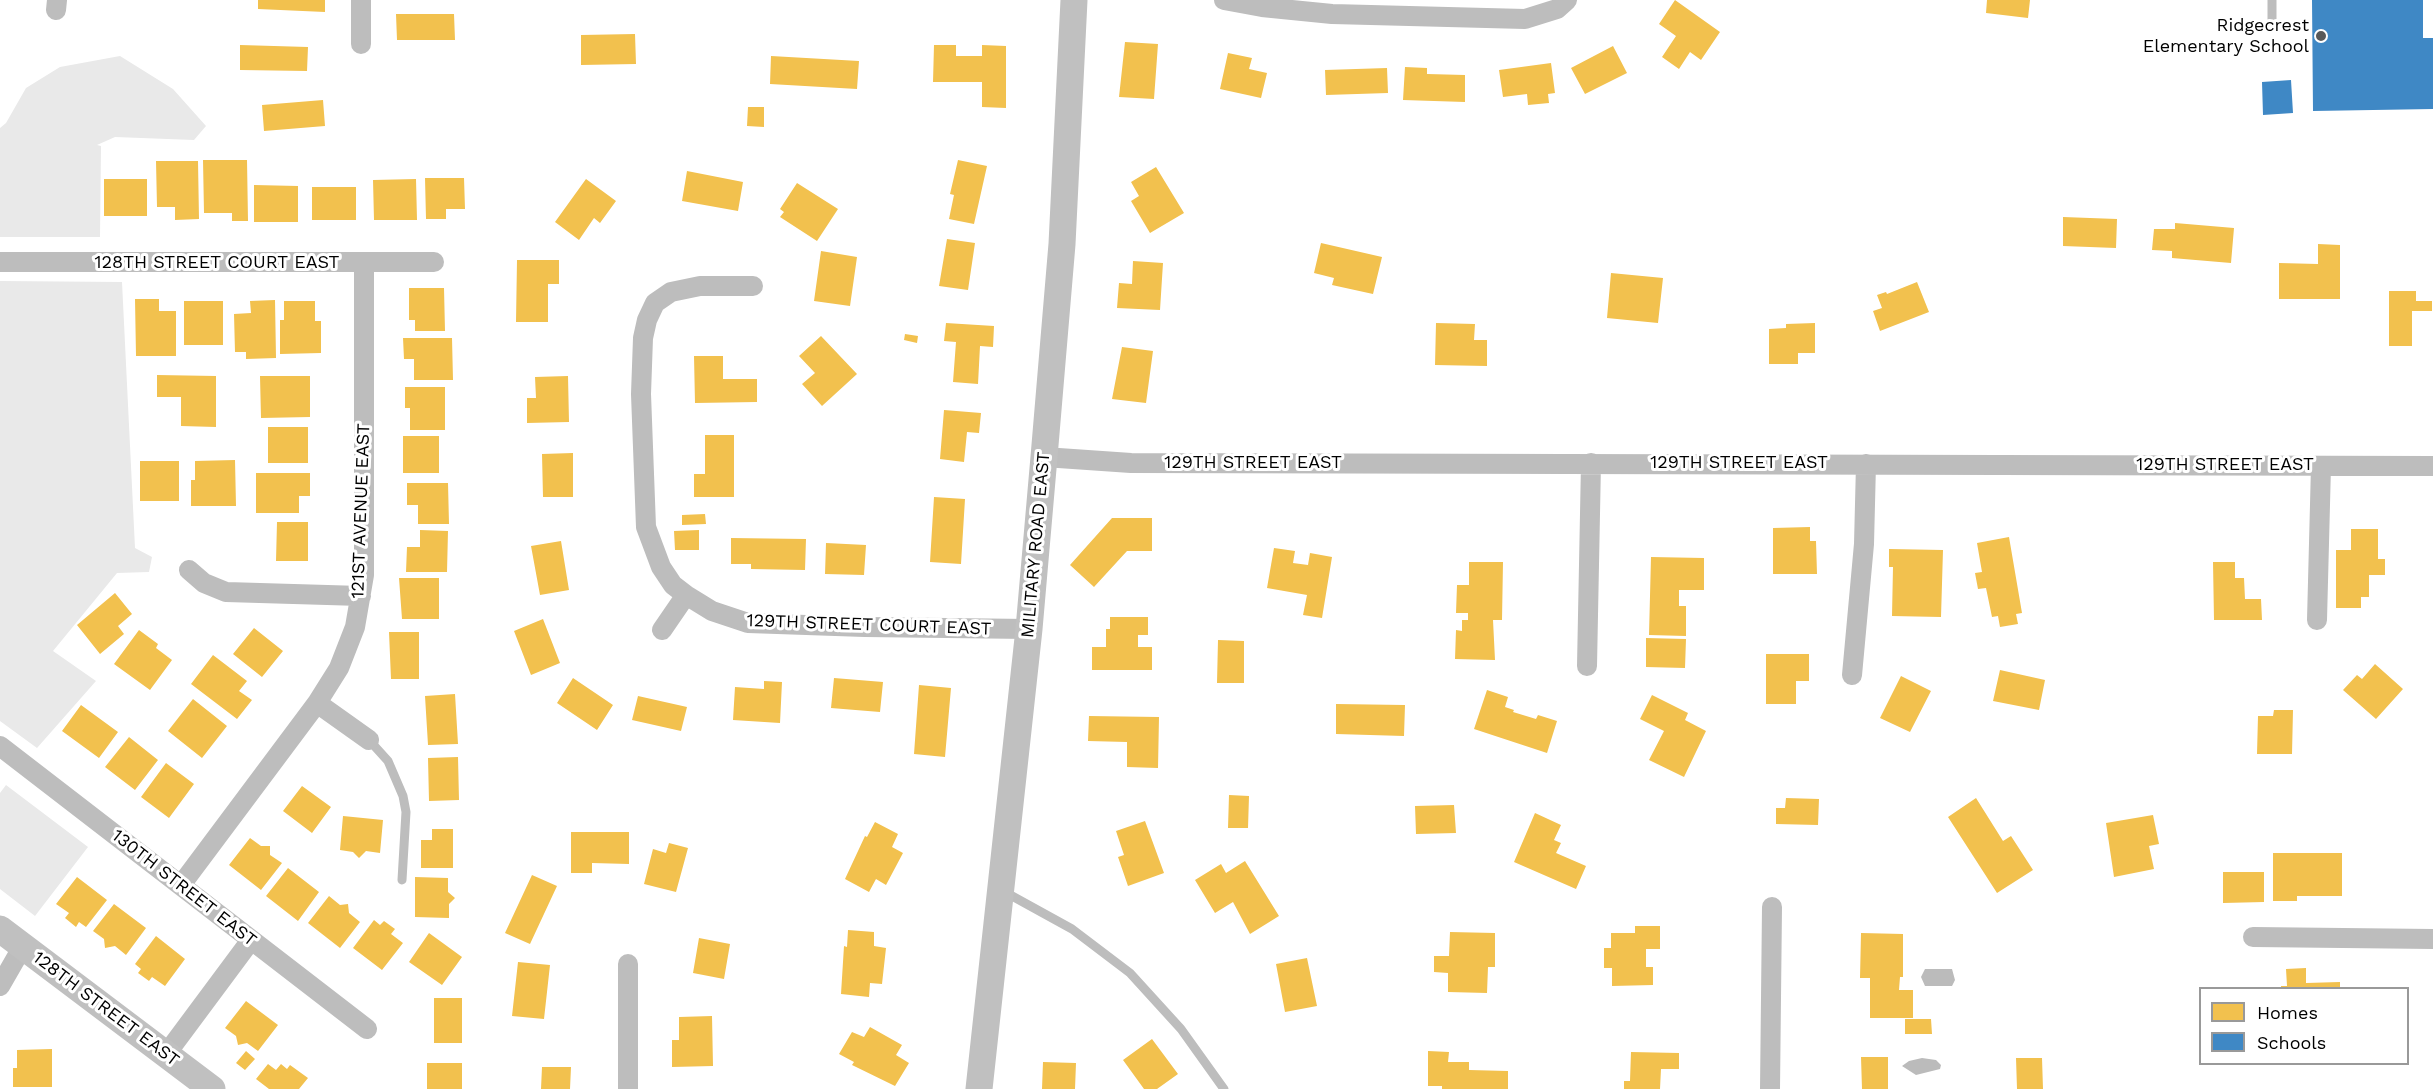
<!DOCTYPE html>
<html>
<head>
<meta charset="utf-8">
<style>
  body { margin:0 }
  #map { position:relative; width:2433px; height:1089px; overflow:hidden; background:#fff; font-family:"Work Sans",sans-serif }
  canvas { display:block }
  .legend { position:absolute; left:2199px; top:987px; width:210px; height:78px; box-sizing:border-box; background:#fff; border:2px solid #999; margin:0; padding:8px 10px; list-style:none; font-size:18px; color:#000 }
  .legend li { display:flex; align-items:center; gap:12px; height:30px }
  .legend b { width:30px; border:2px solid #999 }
</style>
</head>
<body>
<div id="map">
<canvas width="2433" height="1089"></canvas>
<ul class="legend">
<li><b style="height:16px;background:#f2c14e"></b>Homes</li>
<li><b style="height:16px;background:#3f88c5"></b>Schools</li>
</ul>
</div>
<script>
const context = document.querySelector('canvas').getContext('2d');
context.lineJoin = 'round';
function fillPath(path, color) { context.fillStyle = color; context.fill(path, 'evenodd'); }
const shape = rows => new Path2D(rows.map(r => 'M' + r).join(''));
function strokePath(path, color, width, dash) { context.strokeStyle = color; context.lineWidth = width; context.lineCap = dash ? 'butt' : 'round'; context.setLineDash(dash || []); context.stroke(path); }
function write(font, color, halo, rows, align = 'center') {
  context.font = font + ' "Work Sans",sans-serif'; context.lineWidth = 6; context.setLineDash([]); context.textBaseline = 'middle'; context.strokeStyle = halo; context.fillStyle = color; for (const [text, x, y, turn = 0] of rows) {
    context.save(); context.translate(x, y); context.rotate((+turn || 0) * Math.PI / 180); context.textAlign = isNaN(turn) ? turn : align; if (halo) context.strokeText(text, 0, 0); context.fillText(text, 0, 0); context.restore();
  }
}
const green = shape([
  [120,56,173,89,206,126,194,140,115,137,97,145,101,146,100,237,0,237,0,128,6,123,26,88,60,67],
  [0,281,122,282,135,548,152,557,149,572,117,573,53,651,96,681,37,748,0,721],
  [6,785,88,847,35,916,0,889,0,793]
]);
const water = shape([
  [1925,969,1952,969,1955,980,1952,986,1925,986,1921,977],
  [1922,1058,1936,1060,1941,1065,1940,1069,1916,1075,1902,1066,1909,1061]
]);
const homes = shape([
  [258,0,325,0,325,12,258,9],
  [1675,0,1720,32,1701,60,1690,52,1679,69,1662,57,1676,36,1659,24],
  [1987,0,2030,0,2028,18,1986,13],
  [396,14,454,14,455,40,397,40],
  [635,34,636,64,581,65,581,35],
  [1125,42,1158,44,1154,99,1119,97],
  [240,45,308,47,307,71,240,70],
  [934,45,956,45,956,56,982,56,982,45,1006,46,1006,108,982,107,982,82,933,82],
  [1613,46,1627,73,1585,94,1571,68],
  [1228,53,1252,58,1249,69,1267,73,1261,98,1220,89],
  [771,56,859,61,857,89,770,84],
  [1551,63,1555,93,1548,94,1549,103,1528,105,1527,94,1503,97,1499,70],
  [1405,67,1427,68,1427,74,1465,75,1465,102,1403,100],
  [1387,68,1388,93,1326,95,1325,70],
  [323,100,325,126,264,131,262,105],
  [748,107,764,107,764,127,747,126],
  [203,160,247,160,248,221,232,221,232,213,204,213],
  [958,160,987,166,974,224,949,219,954,195,950,194],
  [156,161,198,161,199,219,175,220,175,207,157,207],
  [1156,167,1184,213,1150,233,1131,201,1139,196,1131,182],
  [687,171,743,182,738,211,682,201],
  [425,178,464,178,465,209,446,209,446,219,426,219],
  [104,179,147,179,147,216,104,216],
  [416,179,417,220,374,220,373,180],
  [586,179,616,201,600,223,594,218,579,240,555,222],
  [797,183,838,209,817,241,780,217,784,212,780,209],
  [254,185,298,186,298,222,254,222],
  [312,187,356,187,356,220,312,220],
  [2063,217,2117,219,2116,248,2063,246],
  [2175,223,2234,228,2231,263,2172,258,2172,251,2152,250,2154,229,2175,229],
  [947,239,975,243,968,290,939,286],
  [1321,243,1382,257,1373,294,1332,285,1334,278,1314,273],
  [2318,244,2340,245,2340,299,2279,299,2279,263,2318,264],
  [821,251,857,257,850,306,814,301],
  [517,260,559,260,559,284,548,284,548,322,516,322],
  [1133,261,1163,263,1160,310,1117,308,1119,283,1132,284],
  [1611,273,1663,278,1658,323,1607,318],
  [1917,282,1929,312,1880,331,1873,311,1882,308,1877,295,1886,292,1887,294],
  [409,288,444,288,445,331,415,331,415,320,409,320],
  [2389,291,2416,291,2416,301,2432,301,2432,311,2412,311,2412,346,2389,346],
  [135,299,159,299,159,311,176,311,176,356,136,356],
  [275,300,276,358,246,359,246,352,235,352,234,314,251,313,250,301],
  [184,301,223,301,223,345,184,345],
  [284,301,315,301,315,321,321,321,321,353,280,354,280,320,284,320],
  [946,323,994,326,993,347,980,346,978,384,953,382,956,342,944,341],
  [1436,323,1475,324,1474,340,1487,340,1487,366,1435,365],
  [1815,323,1815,353,1798,353,1798,364,1769,364,1769,329,1786,328,1786,324],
  [905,334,918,336,917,343,904,340],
  [821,336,857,374,822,406,802,384,815,373,799,356],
  [403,338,452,338,453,380,414,380,414,359,404,359],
  [1122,347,1153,351,1146,403,1112,399],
  [694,356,723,356,723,379,757,379,757,402,695,403],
  [157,375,216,376,216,427,181,426,181,397,157,397],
  [260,376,310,376,310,417,261,418],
  [568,376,569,422,527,423,527,398,536,398,535,377],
  [405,387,445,387,445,430,410,430,410,408,405,408],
  [944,410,981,413,979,433,967,432,964,462,940,459],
  [268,427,308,427,308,463,268,463],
  [705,435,734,435,734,497,694,497,694,474,705,474],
  [403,436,439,436,439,473,403,473],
  [573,453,573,497,543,497,542,454],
  [235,460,236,506,191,506,191,480,195,480,195,461],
  [140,461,179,461,179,501,140,501],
  [256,473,310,473,310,496,299,496,299,513,256,513],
  [407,483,448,483,449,524,418,524,418,505,407,505],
  [934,497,965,499,961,564,930,562],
  [705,514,706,524,682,525,682,515],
  [1112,518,1152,518,1152,551,1127,551,1094,587,1070,565],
  [277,522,308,522,308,561,276,561],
  [1810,527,1810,541,1816,541,1817,574,1773,574,1773,528],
  [2351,529,2378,529,2378,559,2385,559,2385,575,2369,575,2369,597,2361,597,2361,608,2336,608,2336,550,2351,550],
  [420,530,448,531,447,572,406,572,407,547,420,547],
  [699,530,699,550,675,550,674,531],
  [2009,537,2022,613,2016,614,2018,624,2000,627,1998,616,1992,617,1986,588,1978,589,1975,573,1982,572,1977,543],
  [731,538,806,539,805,570,751,569,751,564,731,564],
  [561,541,569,590,540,595,531,546],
  [826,543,866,545,864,575,825,574],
  [1274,548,1295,551,1293,563,1308,565,1310,553,1332,557,1322,618,1303,615,1307,595,1267,588],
  [1889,549,1943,550,1941,617,1892,616,1893,567,1889,567],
  [1651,557,1704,558,1704,590,1679,590,1679,606,1686,606,1686,636,1649,635],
  [1469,562,1503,562,1502,620,1493,620,1495,660,1455,659,1456,630,1462,631,1462,620,1468,620,1468,613,1456,613,1457,585,1469,585],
  [2213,562,2235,562,2235,578,2244,578,2245,599,2261,599,2262,620,2214,620],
  [399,578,439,578,439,619,402,619],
  [115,593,132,614,118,626,124,634,100,654,77,625],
  [1110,617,1148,617,1148,635,1138,635,1138,647,1152,647,1152,670,1092,670,1092,647,1106,647,1106,629,1110,629],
  [543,619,560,663,531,675,514,631],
  [254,628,283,651,262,677,233,654],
  [139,630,158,644,156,648,172,660,150,690,114,664],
  [389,632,419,632,419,679,391,679],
  [1646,638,1686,639,1685,668,1646,667],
  [1218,640,1244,641,1244,683,1217,683],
  [1766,654,1809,654,1809,681,1796,681,1796,704,1766,704],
  [213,655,247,681,239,691,252,700,237,719,191,684],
  [2375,664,2403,689,2376,719,2343,690,2357,675,2362,679],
  [2000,670,2045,680,2039,710,1993,701],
  [1901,676,1931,691,1910,732,1880,718],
  [573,678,613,705,597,730,557,703],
  [834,678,883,682,880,712,831,708],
  [764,681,782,682,780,723,733,720,735,687,764,689],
  [919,685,951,688,945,757,914,754],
  [1487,690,1508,697,1505,707,1514,710,1513,712,1536,719,1538,715,1557,721,1547,753,1474,729],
  [455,694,458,744,428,745,425,696],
  [1652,695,1688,713,1685,720,1706,731,1684,777,1649,760,1664,731,1640,719],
  [638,696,687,707,681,731,632,720],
  [193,699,227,726,202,758,168,731],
  [1336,704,1405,705,1404,736,1336,734],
  [81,705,118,732,99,758,62,731],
  [2274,710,2293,710,2292,754,2257,754,2258,716,2273,716],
  [1089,716,1159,717,1158,768,1127,767,1127,742,1088,741],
  [129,737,158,760,135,790,105,767],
  [458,757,459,800,429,801,428,758],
  [166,763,194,784,169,818,141,797],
  [302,786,331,807,312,833,283,811],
  [1229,795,1249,796,1248,828,1228,828],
  [1786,798,1819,799,1818,825,1776,824,1776,808,1785,808],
  [1976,798,2003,841,2011,836,2033,870,1997,893,1948,817],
  [1454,805,1456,833,1416,834,1415,806],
  [1535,813,1561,825,1554,840,1561,843,1556,853,1586,866,1576,889,1514,862],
  [2153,815,2159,844,2149,846,2154,869,2114,877,2106,823],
  [343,816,383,820,380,853,366,851,359,858,353,852,340,850],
  [1145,821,1164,873,1128,886,1118,857,1124,855,1116,831],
  [875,822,898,834,892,847,903,853,886,885,876,879,869,892,845,879,865,836,867,837],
  [432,829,453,829,453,868,421,868,421,840,432,840],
  [571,832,629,832,629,864,592,863,592,873,571,873],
  [250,838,261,846,270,846,270,855,282,863,261,890,229,865],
  [669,843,688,848,676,892,644,884,653,849,666,853],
  [2273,853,2342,853,2342,896,2297,896,2297,901,2273,901],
  [1245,861,1279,916,1250,934,1233,902,1215,913,1195,880,1221,864,1226,873],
  [288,868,319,892,298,921,266,896],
  [2223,872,2264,872,2264,902,2223,903],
  [532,875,557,886,530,944,505,933],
  [77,877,107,900,86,927,79,922,76,927,65,918,69,913,56,904],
  [415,877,448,878,448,892,455,898,449,904,449,918,415,917],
  [329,896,340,905,348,904,349,913,360,922,340,948,308,923],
  [114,904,146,928,126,955,115,946,105,948,104,939,93,931],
  [374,920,380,925,384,921,395,929,391,934,403,943,382,970,353,948],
  [1635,926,1660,926,1660,949,1646,949,1646,967,1653,967,1653,985,1612,986,1612,968,1604,968,1604,948,1611,948,1611,933,1635,933],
  [848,930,874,932,874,946,886,948,882,984,870,983,869,997,841,994,844,946,847,947],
  [1450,932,1495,933,1495,967,1488,967,1487,993,1448,992,1448,973,1434,972,1434,956,1449,956],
  [429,933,462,957,442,985,409,962],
  [1861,933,1903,934,1903,977,1900,977,1899,990,1913,990,1913,1018,1870,1018,1870,978,1860,978],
  [156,936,185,959,165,986,152,977,149,981,138,973,141,969,135,964],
  [699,938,730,944,724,979,693,973],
  [1307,958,1317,1006,1285,1012,1276,964],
  [518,962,550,965,544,1019,512,1016],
  [2306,968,2306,983,2340,982,2340,988,2281,988,2281,986,2287,986,2286,969],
  [434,998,462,998,462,1043,434,1043],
  [246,1001,278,1025,258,1051,247,1043,238,1045,236,1036,225,1028],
  [712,1016,713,1066,672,1067,672,1040,679,1040,679,1017],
  [1905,1019,1931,1019,1932,1034,1905,1034],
  [870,1027,902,1045,896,1055,909,1063,895,1086,852,1065,854,1062,839,1054,852,1032,864,1037],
  [1152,1039,1178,1074,1157,1089,1144,1089,1123,1060],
  [52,1049,52,1087,13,1087,13,1068,17,1068,17,1050],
  [246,1051,255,1059,245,1070,236,1063],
  [1428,1051,1449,1052,1448,1062,1469,1062,1469,1070,1508,1071,1508,1089,1442,1089,1442,1086,1428,1086],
  [1631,1052,1679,1053,1679,1069,1661,1069,1660,1089,1624,1089,1624,1081,1630,1081],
  [1861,1057,1888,1057,1888,1089,1862,1089],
  [2016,1058,2042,1058,2043,1089,2017,1089],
  [1043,1062,1076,1063,1075,1089,1042,1089],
  [427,1063,462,1063,462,1089,427,1089],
  [268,1064,276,1070,281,1064,287,1069,290,1065,308,1078,299,1089,269,1089,256,1079],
  [542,1067,571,1067,570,1089,541,1089]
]);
const schools = shape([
  [2312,0,2423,0,2423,38,2433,38,2433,109,2313,111],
  [2291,80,2293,113,2263,115,2262,82]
]);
const lane = shape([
  [2272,26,2272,0],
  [369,740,388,761,403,796,406,812,402,880],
  [1003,891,1072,929,1130,973,1181,1029,1224,1089]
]);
const street = shape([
  [1224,0,1262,7,1332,14,1525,19,1557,9,1567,0],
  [56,10,57,0],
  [361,44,361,0],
  [0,262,434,262],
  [1044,457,1131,463,2433,466],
  [189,570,204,583,226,592,361,596],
  [686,595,673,585,661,567,646,527,641,394,643,338,647,320,655,303,671,292,700,286,753,286],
  [2317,620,2321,466],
  [662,630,686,595,712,611,748,623,865,627,1029,629],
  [1587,666,1591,463],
  [1852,675,1864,544,1866,464],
  [317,703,369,740],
  [0,746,367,1029],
  [181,885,317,703,339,668,355,627,364,575,364,263],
  [2253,937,2433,939],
  [0,986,23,946],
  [167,1053,251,940],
  [628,1089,628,964],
  [1770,1089,1772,907]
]);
const secondary = shape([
  [0,929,212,1089],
  [979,1089,1029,629,1044,457,1062,244,1074,0]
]);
const markers = [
  [2321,36,6,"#595959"]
];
const poiNames = [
  ["Ridgecrest",2309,26],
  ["Elementary School",2309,47]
];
const streetNames = [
  ["128TH STREET COURT EAST",217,263],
  ["129TH STREET EAST",1253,463],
  ["129TH STREET EAST",1739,463],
  ["129TH STREET EAST",2225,465],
  ["121ST AVENUE EAST",361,511,-88],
  ["MILITARY ROAD EAST",1036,545,-85],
  ["129TH STREET COURT EAST",869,625,2],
  ["130TH STREET EAST",184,888,38],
  ["128TH STREET EAST",106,1009,37]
];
fillPath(green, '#e9e9e9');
fillPath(water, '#bbb');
fillPath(homes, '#f2c14e');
fillPath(schools, '#3f88c5');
strokePath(lane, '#bdbdbd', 9);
strokePath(street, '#bdbdbd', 20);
strokePath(secondary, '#c0c0c0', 27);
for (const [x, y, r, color] of markers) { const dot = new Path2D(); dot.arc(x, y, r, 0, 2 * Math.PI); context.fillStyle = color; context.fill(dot); strokePath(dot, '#fff', 2); }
write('18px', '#000', '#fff', poiNames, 'right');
write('18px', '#000', '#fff', streetNames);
</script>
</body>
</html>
